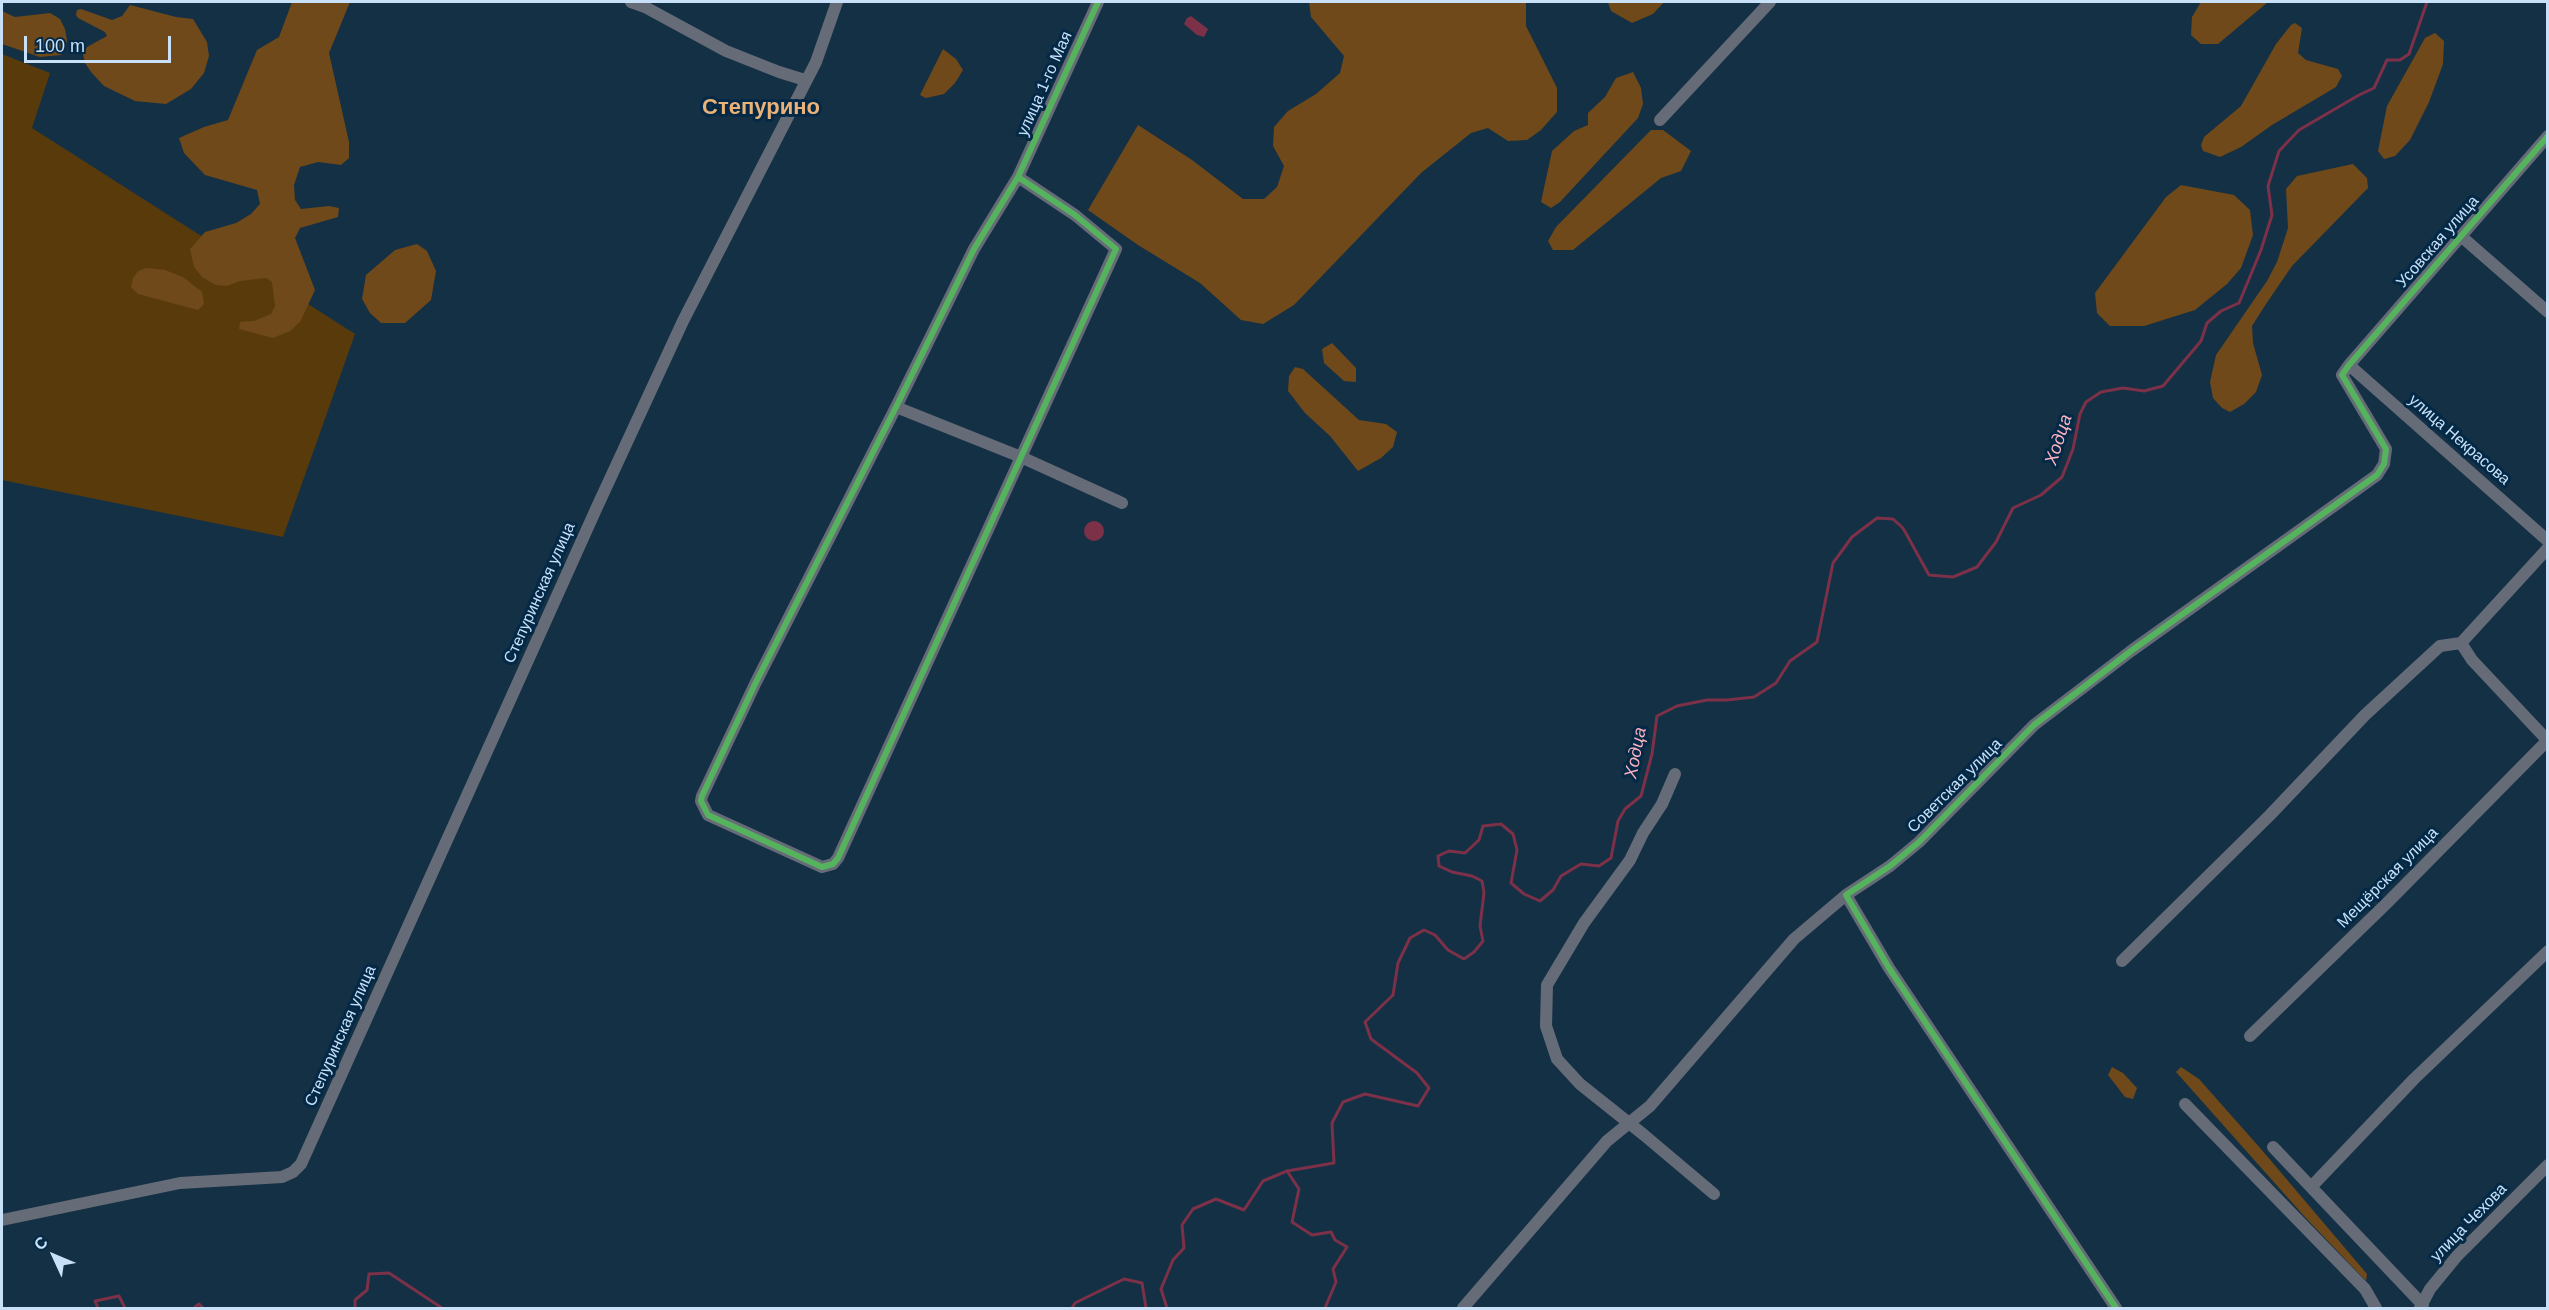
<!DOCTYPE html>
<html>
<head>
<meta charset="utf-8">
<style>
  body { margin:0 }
  #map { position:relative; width:2549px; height:1310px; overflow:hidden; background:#143045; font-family:Helvetica,sans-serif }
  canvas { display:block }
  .frame { position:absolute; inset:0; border:3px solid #c8e1f9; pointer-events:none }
  .north { position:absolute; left:24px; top:1226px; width:60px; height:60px; -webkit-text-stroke:4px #032946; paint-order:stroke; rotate:314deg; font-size:16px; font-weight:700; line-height:24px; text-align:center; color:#c8e1f9 }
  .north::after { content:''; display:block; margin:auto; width:21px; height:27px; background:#c8e1f9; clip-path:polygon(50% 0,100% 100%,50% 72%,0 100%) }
  .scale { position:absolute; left:24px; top:36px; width:147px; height:27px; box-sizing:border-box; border:3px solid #c8e1f9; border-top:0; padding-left:8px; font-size:18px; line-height:21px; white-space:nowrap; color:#c8e1f9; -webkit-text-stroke:4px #032946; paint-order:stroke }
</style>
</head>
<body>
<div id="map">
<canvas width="2549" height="1310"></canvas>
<div class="frame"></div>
<div class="north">С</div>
<div class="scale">100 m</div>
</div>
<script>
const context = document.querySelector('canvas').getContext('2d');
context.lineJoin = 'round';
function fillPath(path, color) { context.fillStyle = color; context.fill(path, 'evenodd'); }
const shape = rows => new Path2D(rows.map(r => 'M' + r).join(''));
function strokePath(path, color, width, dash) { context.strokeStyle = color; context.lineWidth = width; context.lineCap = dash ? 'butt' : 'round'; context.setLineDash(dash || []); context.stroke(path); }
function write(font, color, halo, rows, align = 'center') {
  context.font = font + ' Helvetica,sans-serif'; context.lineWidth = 6; context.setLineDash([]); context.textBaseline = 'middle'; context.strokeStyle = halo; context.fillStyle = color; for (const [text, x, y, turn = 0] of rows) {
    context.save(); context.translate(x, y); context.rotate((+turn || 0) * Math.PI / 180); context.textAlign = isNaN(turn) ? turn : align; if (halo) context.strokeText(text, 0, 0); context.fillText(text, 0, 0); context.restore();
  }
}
const green = shape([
  [2,54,50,73,32,128,355,334,283,537,2,480]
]);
const forest = shape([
  [292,2,350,2,329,53,349,142,349,158,341,165,318,162,300,167,294,185,295,200,301,209,329,206,339,208,338,217,300,228,295,238,315,290,300,322,290,331,273,338,239,329,240,322,254,321,271,314,275,306,272,282,266,278,240,281,227,286,216,285,202,277,194,267,190,249,205,232,236,223,251,214,260,204,257,190,205,175,184,153,179,138,204,127,228,120,257,50,279,37],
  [1309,2,1526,2,1526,26,1557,88,1557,112,1541,130,1527,140,1508,141,1488,128,1471,133,1421,173,1294,305,1263,324,1241,320,1200,283,1138,245,1088,210,1138,125,1192,160,1243,199,1264,199,1277,187,1284,166,1273,146,1274,127,1288,111,1316,94,1340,73,1344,56,1311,17],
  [1608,2,1664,2,1653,14,1632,23,1611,11],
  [2201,2,2268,2,2218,44,2201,44,2191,35,2192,17],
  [130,5,176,17,193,19,207,42,209,56,204,73,191,89,166,104,135,101,104,86,91,72,85,63,83,54,87,47,107,36,105,32,78,18,76,15,77,10,81,9,112,20,122,16],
  [2,11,15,17,50,13,60,19,65,29,67,40,65,49,61,55,40,57,2,44],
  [2295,23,2302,28,2298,53,2306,60,2338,69,2342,76,2336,87,2272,125,2241,147,2220,157,2203,151,2201,145,2204,137,2241,106,2276,44,2291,25],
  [2435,33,2444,41,2443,64,2429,102,2410,140,2395,156,2384,159,2378,151,2387,106,2425,38],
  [943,49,956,59,963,70,955,83,944,94,926,98,920,95],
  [1633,72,1641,88,1643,104,1638,118,1560,202,1551,208,1541,202,1552,151,1574,131,1588,125,1588,113,1605,97,1616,78],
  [1651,130,1663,130,1691,151,1681,171,1661,178,1573,250,1553,250,1548,241,1556,227],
  [2353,164,2367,178,2368,188,2292,266,2266,304,2252,326,2253,343,2262,375,2256,392,2244,404,2230,412,2222,408,2213,398,2210,382,2216,355,2267,281,2277,262,2288,228,2286,189,2297,176],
  [2181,185,2234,195,2250,210,2253,235,2241,268,2227,284,2195,310,2144,326,2110,326,2097,313,2095,293,2166,197],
  [417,244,427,251,436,271,431,300,405,323,381,323,370,313,362,299,366,275,395,250],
  [146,268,165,270,183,277,202,292,204,304,198,310,138,294,131,287,133,278,138,271],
  [1332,343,1356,368,1356,382,1344,381,1324,363,1322,349],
  [1295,367,1303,369,1359,420,1386,424,1397,432,1393,447,1381,458,1358,471,1330,436,1305,413,1288,391,1289,376],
  [2112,1067,2123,1073,2137,1088,2133,1099,2125,1097,2108,1075],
  [2181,1067,2199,1079,2261,1149,2367,1274,2366,1281,2304,1216,2176,1072]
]);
const water = shape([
  [1191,16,1208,29,1204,37,1197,35,1184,24,1187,18],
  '1084 531a10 10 0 1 1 20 0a10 10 0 1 1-20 0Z'
]);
const stream = shape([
  [1287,1171,1299,1189,1292,1222,1312,1235,1331,1232,1335,1240,1347,1247,1333,1269,1336,1282,1325,1308],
  [98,1308,95,1301,119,1296,125,1308],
  [194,1308,199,1304,203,1308],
  [355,1308,355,1300,367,1290,369,1274,389,1273,442,1308],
  [1072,1308,1075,1303,1124,1279,1142,1283,1146,1308],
  [1167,1308,1161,1289,1173,1260,1184,1248,1182,1225,1193,1209,1216,1199,1244,1210,1263,1181,1287,1171,1334,1163,1332,1123,1343,1102,1365,1094,1418,1106,1429,1088,1417,1073,1371,1039,1365,1022,1393,995,1398,963,1410,938,1424,930,1435,935,1448,950,1464,959,1474,952,1483,941,1480,926,1484,893,1482,881,1472,876,1452,872,1439,866,1438,856,1449,851,1465,853,1479,840,1483,826,1501,824,1513,834,1517,850,1511,883,1524,894,1540,901,1553,890,1561,876,1581,864,1599,866,1611,858,1618,821,1625,809,1641,796,1652,754,1657,716,1677,706,1707,700,1727,700,1754,697,1776,683,1790,661,1817,642,1833,563,1852,537,1877,518,1893,519,1903,528,1929,575,1953,577,1977,567,1996,542,2013,508,2041,495,2062,477,2073,449,2080,414,2086,402,2101,392,2123,388,2144,391,2163,386,2201,341,2207,323,2221,311,2239,303,2261,250,2272,215,2268,186,2279,151,2299,130,2359,95,2374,88,2387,60,2400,60,2409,54,2427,2]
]);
const minor = shape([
  [631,2,645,7,726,51,779,72,805,80],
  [1660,120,1770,2],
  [1018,177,1075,215,1116,249,838,858,833,864,822,867,708,815,701,801,702,796,756,682,896,407,974,249,1018,177,1098,2],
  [2462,237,2548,312],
  [2349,365,2548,541],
  [896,407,1021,457,1122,503],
  [2461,643,2472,660,2548,741],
  [1675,774,1662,804,1643,833,1630,860,1584,923,1547,985,1546,1026,1557,1059,1580,1084,1644,1135,1714,1194],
  [2122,961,2270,815,2365,715,2440,646,2461,643,2548,548],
  [2250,1036,2388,902,2547,741],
  [2185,1104,2365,1289,2376,1308],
  [2273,1147,2423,1305],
  [2312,1186,2414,1079,2548,951],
  [2,1220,180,1183,282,1177,293,1172,301,1164,597,507,683,321,816,62,837,2],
  [1463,1308,1607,1141,1650,1106,1794,939,1846,895],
  [2116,1308,1889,968,1846,895,1890,866,1919,842,2034,725,2131,651,2377,475,2384,464,2386,449,2342,375,2349,365,2548,136],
  [2420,1308,2430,1289,2457,1256,2548,1165]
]);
const cycleway = shape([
  [1018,177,1075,215,1116,249,838,858,833,864,822,867,708,815,701,801,702,796,756,682,896,407,974,249,1018,177,1098,2],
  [2116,1308,1889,968,1846,895,1890,866,1919,842,2034,725,2131,651,2377,475,2384,464,2386,449,2342,375,2349,365,2548,136]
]);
const streetNames = [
  ["улица 1-го Мая",1045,84,-66],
  ["Усовская улица",2438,242,-49],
  ["улица Некрасова",2459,440,41],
  ["Степуринская улица",540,593,-66],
  ["Советская улица",1955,786,-45],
  ["Мещёрская улица",2388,878,-45],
  ["Степуринская улица",341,1036,-66],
  ["улица Чехова",2469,1223,-46]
];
const waterNames = [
  ["Ходца",2059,440,-72],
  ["Ходца",1636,753,-79]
];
const districtNames = [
  ["Степурино",761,108]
];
fillPath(green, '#593a0b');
fillPath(forest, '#6f4919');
fillPath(water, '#7c3148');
strokePath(stream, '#7c3148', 3);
strokePath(minor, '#666c77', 12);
strokePath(cycleway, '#56b35d', 6);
write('16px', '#c8e1f9', '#032946', streetNames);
write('italic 18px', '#fdb2c0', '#032946', waterNames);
write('bold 22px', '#eab277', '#032946', districtNames);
</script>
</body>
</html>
